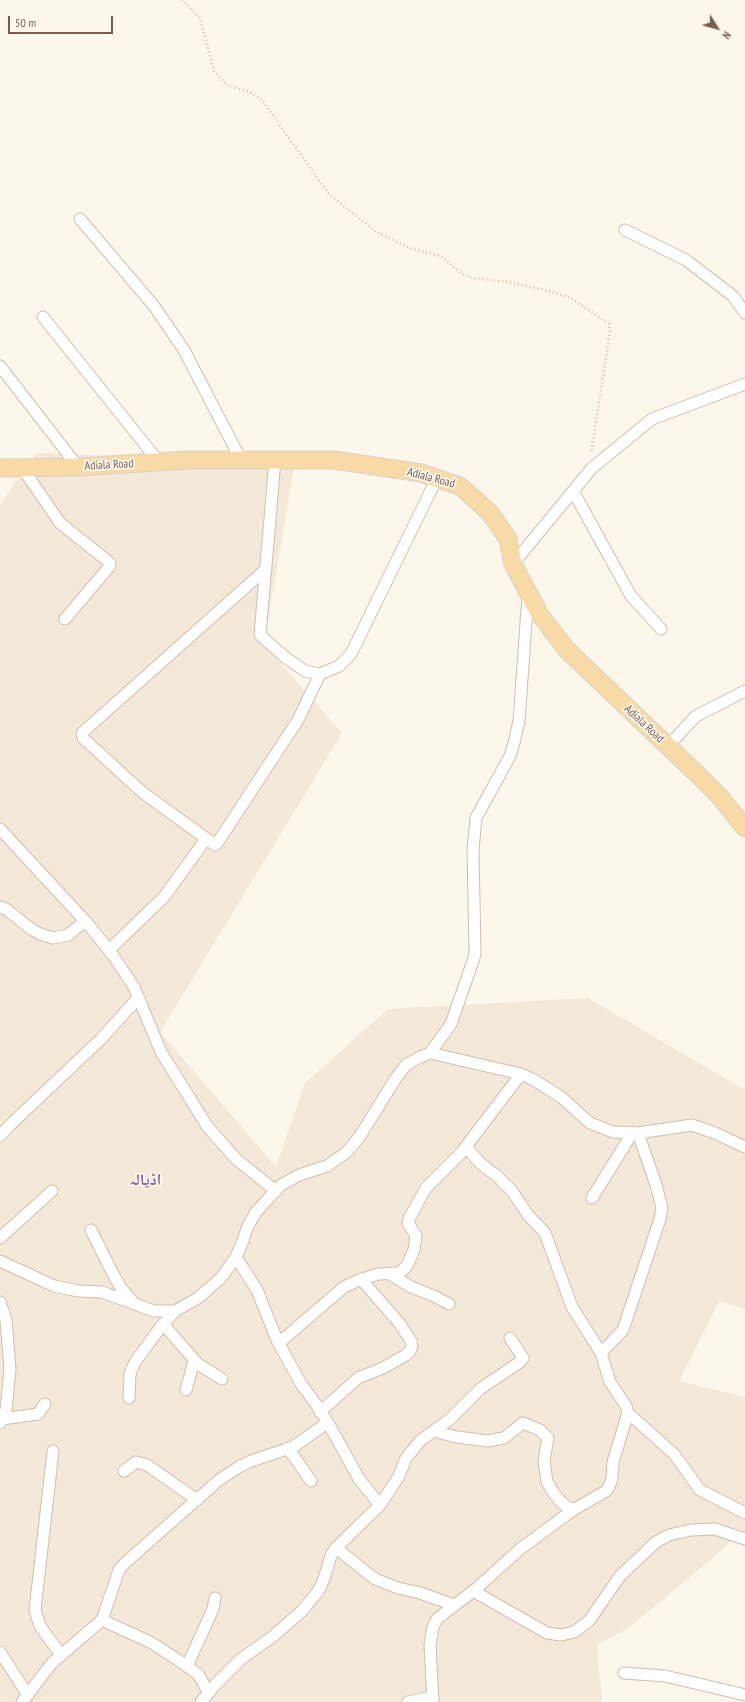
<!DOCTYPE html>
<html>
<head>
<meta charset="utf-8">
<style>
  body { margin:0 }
  #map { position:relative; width:745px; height:1702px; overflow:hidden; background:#fcf6eb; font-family:"PT Sans Narrow",sans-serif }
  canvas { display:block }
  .north { position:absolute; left:697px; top:8px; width:40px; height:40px; -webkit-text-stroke:3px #fff9f1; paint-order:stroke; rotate:127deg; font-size:11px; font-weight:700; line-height:16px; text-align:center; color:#775d4e }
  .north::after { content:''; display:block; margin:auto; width:14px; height:18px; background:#775d4e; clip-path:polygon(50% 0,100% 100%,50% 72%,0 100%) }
  .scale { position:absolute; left:8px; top:16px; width:105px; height:18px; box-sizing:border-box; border:2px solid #775d4e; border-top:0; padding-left:5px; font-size:12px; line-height:14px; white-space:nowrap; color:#775d4e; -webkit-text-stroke:3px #fff9f1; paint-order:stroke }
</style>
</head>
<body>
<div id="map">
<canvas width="745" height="1702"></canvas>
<div class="north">N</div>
<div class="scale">50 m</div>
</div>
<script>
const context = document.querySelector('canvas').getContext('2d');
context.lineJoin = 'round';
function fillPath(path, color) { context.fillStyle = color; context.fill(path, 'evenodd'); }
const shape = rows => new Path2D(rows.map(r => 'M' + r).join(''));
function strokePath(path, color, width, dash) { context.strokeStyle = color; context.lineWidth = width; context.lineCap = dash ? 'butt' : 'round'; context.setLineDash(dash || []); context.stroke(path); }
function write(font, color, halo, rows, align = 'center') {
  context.font = font + ' "PT Sans Narrow","Noto Naskh Arabic",sans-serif'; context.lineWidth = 3.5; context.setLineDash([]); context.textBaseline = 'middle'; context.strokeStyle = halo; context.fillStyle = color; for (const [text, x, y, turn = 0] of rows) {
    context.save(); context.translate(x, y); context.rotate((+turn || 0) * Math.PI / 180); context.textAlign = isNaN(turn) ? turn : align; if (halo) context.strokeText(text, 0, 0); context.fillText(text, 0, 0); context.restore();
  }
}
const residential = shape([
  [37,453,241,460,295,460,264,644,342,733,160,1032,276,1167,305,1083,388,1009,588,998,745,1090,745,1309,719,1301,679,1381,745,1397,745,1536,736,1538,630,1627,597,1645,602,1702,0,1702,0,504]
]);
const path = shape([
  [182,0,200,18,214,71,227,85,250,92,262,100,328,193,375,231,409,248,441,256,461,273,472,278,509,282,549,291,571,298,609,324,610,331,605,365,591,453]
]);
const minor = shape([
  [80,219,154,306,184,350,241,460],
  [625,230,686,260,733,296,745,313],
  [43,317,159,462],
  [0,366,78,467],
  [275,460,260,635,286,658,305,671,320,674,339,666,351,654,437,478],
  [23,469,60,523,110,563,109,567,65,619],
  [573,491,631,596,661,629],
  [513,564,592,468,652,419,745,384],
  [266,569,82,733,83,738,142,792,215,845,218,842,298,720,320,674],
  [668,746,696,716,745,691],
  [0,829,87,923,112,954,134,987,161,1052,207,1126,236,1159,276,1191],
  [0,907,6,909,31,929,40,934,53,938,68,935,85,921],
  [109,950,164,897,206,839],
  [430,1053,451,1024,473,961,475,954,473,850,476,818,510,756,514,743,519,721,528,595],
  [0,1136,10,1125,101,1039,138,998],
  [592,1198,633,1132],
  [91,1230,113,1274,121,1288,133,1302],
  [0,1238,52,1191],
  [236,1257,257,1290,277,1340,301,1384,316,1404,331,1428,359,1479,380,1505],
  [0,1261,54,1286,78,1291,102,1292,154,1311,175,1311],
  [388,1273,411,1287,434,1296,449,1304],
  [0,1302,6,1320,10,1369,6,1410,0,1423],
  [163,1324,198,1364,222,1379],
  [279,1343,344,1287,357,1281,378,1274,399,1273,407,1266,414,1250,416,1236,408,1223,409,1219,421,1197,426,1188,461,1153,521,1074],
  [601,1353,623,1330,660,1219,662,1208,656,1185,638,1133],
  [186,1390,194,1361],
  [129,1398,130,1374,135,1362,160,1328,175,1311,198,1298,221,1278,236,1257,243,1241,247,1228,256,1212,281,1185,299,1175,327,1166,347,1152,360,1136,396,1078,406,1065,418,1058,430,1053,521,1074,534,1080,561,1097,590,1123,613,1132,638,1133,692,1125,715,1133,745,1147],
  [320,1412,358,1378,383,1368,406,1355,410,1351,412,1346,411,1341,400,1324,361,1279],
  [628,1413,674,1454,700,1490,745,1513],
  [2,1419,38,1414,45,1404],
  [436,1430,440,1433,457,1437,488,1441,504,1438,523,1423,540,1430,548,1438,544,1461,547,1482,555,1495,563,1504,573,1510],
  [288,1448,311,1481],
  [53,1451,35,1610,40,1626,61,1655],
  [124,1471,136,1462,147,1465,197,1500],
  [336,1548,375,1579,398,1588,420,1593,454,1605],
  [473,1591,547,1633,561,1635,574,1632,589,1621,620,1576,656,1542,669,1535,691,1530,715,1529,745,1539],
  [102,1620,119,1570,125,1563,219,1480,239,1467,251,1461,293,1447,327,1423],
  [0,1652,28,1695],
  [187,1666,213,1609,215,1598],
  [624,1673,665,1676,745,1695],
  [22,1702,52,1663,102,1620,152,1643,178,1660,198,1674,209,1693],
  [201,1702,215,1685,241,1659,272,1637,302,1611,319,1590,324,1579,331,1555,336,1548,380,1505,399,1476,406,1458,421,1440,449,1420,480,1389,520,1362,523,1358,510,1338],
  [408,1702,432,1697],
  [433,1702,430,1645,433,1627,437,1619,477,1588,520,1549,573,1510,606,1491,609,1487,612,1478,613,1462,628,1413,626,1406,610,1382,601,1353,572,1307,545,1233,528,1215,512,1191,497,1176,481,1164,466,1147]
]);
const primary = shape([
  [0,468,78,467,187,460,334,460,421,473,460,486,490,513,508,539,513,564,540,615,567,650,696,773,720,797,745,828]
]);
const streetNames = [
  ["Adiala Road",109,465,-3],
  ["Adiala Road",431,478,15],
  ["Adiala Road",644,724,43]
];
const districtNames = [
  ["اڈیالہ",145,1180]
];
fillPath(residential, '#f4e8d9');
strokePath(minor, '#cfbeb0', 13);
strokePath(primary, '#d9d2cd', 19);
strokePath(path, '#d7b9a5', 2.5, [1, 3]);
strokePath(minor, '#fff', 11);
strokePath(primary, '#f8daa6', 17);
write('12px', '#775d4e', '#fff9f1', streetNames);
write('bold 16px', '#846693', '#fff9f1', districtNames);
</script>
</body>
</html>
